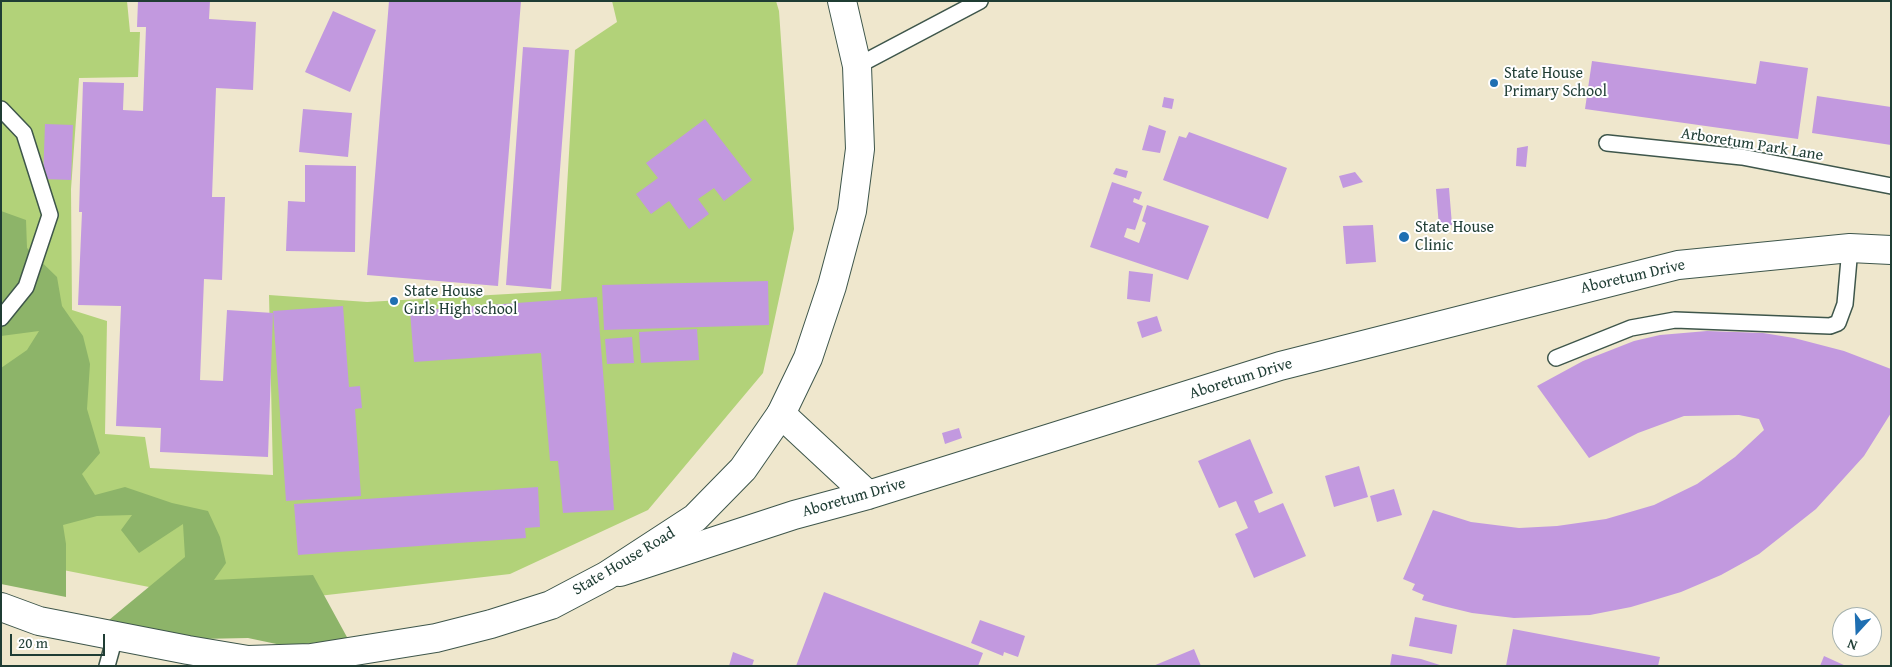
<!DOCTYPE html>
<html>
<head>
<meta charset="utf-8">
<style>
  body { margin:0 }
  #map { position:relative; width:1892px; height:667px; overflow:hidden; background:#efe7cd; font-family:"Gentium Book Plus",serif }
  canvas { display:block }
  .frame { position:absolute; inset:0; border:2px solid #1f3d34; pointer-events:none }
  .north { position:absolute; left:1832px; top:607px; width:50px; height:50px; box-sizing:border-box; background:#fff; border:1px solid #a5b1ae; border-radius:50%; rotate:200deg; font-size:14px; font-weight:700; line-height:20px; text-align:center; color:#1f3d34 }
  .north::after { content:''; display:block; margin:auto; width:18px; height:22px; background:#1f6fb2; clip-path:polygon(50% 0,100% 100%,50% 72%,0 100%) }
  .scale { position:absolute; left:10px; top:634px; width:95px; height:22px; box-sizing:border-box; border:2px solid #1f3d34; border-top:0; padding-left:6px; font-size:15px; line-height:18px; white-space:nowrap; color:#1f3d34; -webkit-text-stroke:4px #fff; paint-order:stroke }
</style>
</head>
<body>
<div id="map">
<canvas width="1892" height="667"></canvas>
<div class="frame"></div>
<div class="north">N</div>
<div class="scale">20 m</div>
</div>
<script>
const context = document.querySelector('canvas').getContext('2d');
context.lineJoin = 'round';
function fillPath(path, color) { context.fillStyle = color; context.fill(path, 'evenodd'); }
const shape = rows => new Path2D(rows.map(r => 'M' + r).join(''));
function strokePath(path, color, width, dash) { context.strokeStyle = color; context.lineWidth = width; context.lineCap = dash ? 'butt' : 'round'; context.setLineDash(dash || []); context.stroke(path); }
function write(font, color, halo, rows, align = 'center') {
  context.font = font + ' "Gentium Book Plus",serif'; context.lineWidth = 4; context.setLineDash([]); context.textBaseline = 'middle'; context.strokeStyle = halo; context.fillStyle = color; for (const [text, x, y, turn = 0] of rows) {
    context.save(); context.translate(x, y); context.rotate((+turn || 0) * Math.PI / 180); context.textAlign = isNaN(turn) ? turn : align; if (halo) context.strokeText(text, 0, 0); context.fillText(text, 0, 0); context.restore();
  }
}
const green = shape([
  [1,1,127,1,130,32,140,32,138,77,79,78,71,189,72,310,107,321,105,434,145,437,150,468,273,475,269,295,367,302,561,291,575,50,617,22,612,1,776,1,779,11,794,229,763,373,648,510,510,574,240,605,53,568,1,548]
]);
const forest = shape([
  [1,211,26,220,27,248,57,277,62,306,83,336,90,364,87,409,100,453,82,474,95,495,125,487,172,503,208,511,220,537,226,563,214,580,313,575,348,639,286,646,248,638,199,639,109,620,185,557,183,524,139,553,121,530,132,515,97,516,63,525,66,544,66,597,1,584,1,368,27,350,39,331,1,336]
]);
const building = shape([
  [138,1,210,1,209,19,256,22,253,90,216,88,212,197,225,197,222,280,204,279,200,380,223,381,227,310,273,313,268,457,160,452,161,428,116,426,121,306,78,305,82,212,79,212,83,82,124,83,123,110,143,111,146,27,137,27],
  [389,1,521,1,498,286,367,275],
  [333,11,376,30,350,92,305,72],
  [523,47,569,50,551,289,506,285],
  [1592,61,1756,84,1760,61,1808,68,1798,139,1585,109],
  [1817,96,1891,107,1891,145,1812,133],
  [1164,97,1174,99,1172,109,1162,107],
  [303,109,352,113,348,157,299,152],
  [705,119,752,180,724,201,714,188,698,199,709,214,689,229,669,201,651,214,636,194,658,178,646,163],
  [45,124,73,125,71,180,43,179],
  [1149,125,1166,131,1160,153,1142,150],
  [1189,132,1287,168,1268,219,1163,180,1179,136,1186,138],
  [1528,146,1526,167,1516,166,1517,148],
  [305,165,356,166,355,252,286,251,288,201,305,202],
  [1116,168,1128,171,1126,178,1113,174],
  [1355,172,1363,182,1343,188,1339,176],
  [1112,182,1142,192,1139,200,1134,198,1133,202,1143,206,1135,230,1127,228,1124,237,1139,243,1146,223,1142,221,1147,205,1209,226,1188,280,1090,247],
  [1449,188,1452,225,1439,227,1436,189],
  [1373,225,1376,262,1346,264,1343,226],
  [1129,271,1153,274,1150,302,1127,299],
  [768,281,769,325,604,330,602,285],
  [597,297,614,510,563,513,558,461,550,461,541,353,414,362,410,311],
  [343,306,349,387,360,386,362,408,355,409,361,496,286,501,273,311],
  [1157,316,1162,331,1142,338,1137,322],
  [697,329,699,360,641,363,639,332],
  [1707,331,1763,333,1794,338,1844,351,1891,369,1891,413,1864,456,1816,509,1759,554,1721,575,1681,592,1631,607,1590,615,1514,618,1472,613,1443,606,1422,600,1424,595,1412,590,1415,584,1403,579,1433,510,1471,522,1519,528,1557,526,1606,519,1654,505,1697,484,1735,457,1764,430,1759,419,1739,415,1684,416,1638,433,1589,458,1537,386,1583,361,1634,341,1660,335],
  [632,337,634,363,607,364,605,339],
  [959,428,962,438,945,444,942,433],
  [1250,439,1273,493,1254,501,1259,513,1283,503,1306,556,1254,578,1235,534,1248,528,1236,501,1219,508,1198,461],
  [1359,466,1368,497,1334,507,1325,476],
  [538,487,540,527,525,528,526,538,298,555,294,504],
  [1394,489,1402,515,1377,522,1370,496],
  [824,592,983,653,978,666,796,666],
  [1415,617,1457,625,1452,654,1409,646],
  [980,620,1025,636,1018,657,1004,652,1003,656,971,643],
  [1513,629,1660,657,1658,666,1506,666],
  [1194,649,1201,666,1153,666],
  [733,652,754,660,752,666,729,666],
  [1392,654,1421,659,1443,666,1390,666],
  [1824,656,1846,666,1820,666]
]);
const lane = shape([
  [857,66,980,1],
  [1,109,24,133,50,215,26,287,1,318],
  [1607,143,1742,157,1891,186],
  [1556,358,1631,328,1675,320,1830,326,1838,323,1845,304,1850,248],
  [107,666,115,637]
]);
const street = shape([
  [781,414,868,495],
  [620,572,794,515,868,495,1280,366,1678,265,1850,248,1891,250]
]);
const secondary = shape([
  [1,607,39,621,188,650,248,660,311,658,436,638,491,624,551,605,606,576,695,518,743,469,781,414,808,358,832,286,852,211,860,149,857,66,842,1]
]);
const markers = [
  [1494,83,5,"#1f6fb2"],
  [1404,237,6,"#1f6fb2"],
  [394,301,5,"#1f6fb2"]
];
const poiNames = [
  ["State House",1504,74],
  ["Primary School",1504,92],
  ["State House",1415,228],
  ["Clinic",1415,246],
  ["State House",404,292],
  ["Girls High school",404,310]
];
const streetNames = [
  ["Arboretum Park Lane",1752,145,9],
  ["Aboretum Drive",1633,277,-13],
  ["Aboretum Drive",1241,379,-17],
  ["Aboretum Drive",854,498,-16],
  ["State House Road",624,562,-31]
];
fillPath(green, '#b2d279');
fillPath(forest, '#8db469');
fillPath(building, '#c299df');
strokePath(lane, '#3e564b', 18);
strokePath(street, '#3e564b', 30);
strokePath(secondary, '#3e564b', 30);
strokePath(lane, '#fff', 15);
strokePath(street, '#fff', 28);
strokePath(secondary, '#fff', 28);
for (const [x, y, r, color] of markers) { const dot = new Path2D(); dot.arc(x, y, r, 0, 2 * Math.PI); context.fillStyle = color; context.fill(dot); strokePath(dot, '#fff', 2); }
write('16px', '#1f3d34', '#fff', poiNames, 'left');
write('16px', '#1f3d34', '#fff', streetNames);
</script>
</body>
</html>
